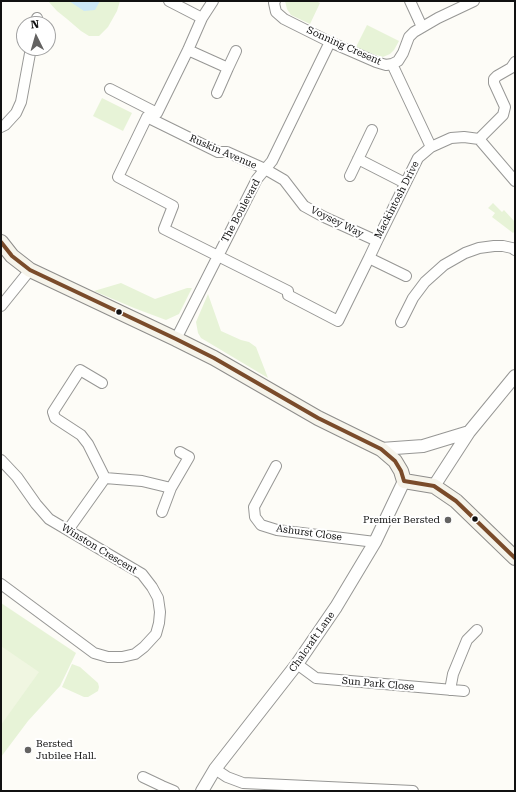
<!DOCTYPE html>
<html>
<head>
<meta charset="utf-8">
<style>
  body { margin:0 }
  #map { position:relative; width:516px; height:792px; overflow:hidden; background:#fdfcf7; font-family:"Roboto Serif",serif }
  canvas { display:block }
  .frame { position:absolute; inset:0; border:2px solid #111; pointer-events:none }
  .north { position:absolute; left:16px; top:16px; width:40px; height:40px; box-sizing:border-box; background:#fff; border:1px solid #a0a0a0; border-radius:50%; rotate:355deg; font-size:11px; font-weight:700; line-height:16px; text-align:center; color:#111 }
  .north::after { content:''; display:block; margin:auto; width:14px; height:18px; background:#646362; clip-path:polygon(50% 0,100% 100%,50% 72%,0 100%) }
</style>
</head>
<body>
<div id="map">
<canvas width="516" height="792"></canvas>
<div class="frame"></div>
<div class="north">N</div>
</div>
<script>
const context = document.querySelector('canvas').getContext('2d');
context.lineJoin = 'round';
function fillPath(path, color) { context.fillStyle = color; context.fill(path, 'evenodd'); }
const shape = rows => new Path2D(rows.map(r => 'M' + r).join(''));
function strokePath(path, color, width, dash) { context.strokeStyle = color; context.lineWidth = width; context.lineCap = dash ? 'butt' : 'round'; context.setLineDash(dash || []); context.stroke(path); }
function write(font, color, halo, rows, align = 'center') {
  context.font = font + ' "Roboto Serif",serif'; context.lineWidth = 4; context.setLineDash([]); context.textBaseline = 'middle'; context.strokeStyle = halo; context.fillStyle = color; for (const [text, x, y, turn = 0] of rows) {
    context.save(); context.translate(x, y); context.rotate((+turn || 0) * Math.PI / 180); context.textAlign = isNaN(turn) ? turn : align; if (halo) context.strokeText(text, 0, 0); context.fillText(text, 0, 0); context.restore();
  }
}
const green = shape([
  [48,1,120,1,117,11,108,27,99,36,89,36,81,31,67,19,57,11],
  [285,1,316,1,320,3,310,24,291,15,287,9],
  [367,25,399,41,394,50,390,54,383,57,370,53,356,47],
  [102,98,132,113,123,131,93,116],
  [493,203,502,212,504,210,515,222,515,231,513,233,492,217,495,213,488,208],
  [121,283,155,299,187,288,192,288,179,314,166,320,134,308,94,291],
  [208,294,221,331,241,340,249,342,256,347,268,378,201,338,198,333,196,322],
  [1,603,76,653,60,686,28,721,1,757],
  [72,664,80,667,98,683,99,687,98,691,88,697,84,697,62,687]
]);
const pitch = shape([
  [1,646,39,672,1,725]
]);
const water = shape([
  [69,1,100,1,95,10,84,11]
]);
const minor = shape([
  [169,1,202,18],
  [275,1,274,3,276,12,284,19,330,42,376,62,386,65,392,64,398,61,403,53,409,37,414,32,438,18,474,1],
  [410,1,422,27],
  [36,24,37,18],
  [188,50,228,68,236,51],
  [392,64,431,147],
  [110,89,157,113],
  [217,93,228,68],
  [147,117,118,177,173,206,164,229,288,291,288,295,338,321,369,258,406,276],
  [147,117,218,152,227,152,265,169,284,180,304,206,324,217,377,241],
  [147,117,157,113,188,50,202,18,213,1],
  [1,127,5,125,16,113,21,102,31,48],
  [479,139,503,115,505,107,494,83,494,79,497,76,511,68,515,62],
  [358,159,405,183],
  [350,176,372,130],
  [369,258,377,241,418,158,431,147,451,138,464,137,479,139,515,181],
  [1,306,30,270],
  [401,322,413,298,425,282,444,265,465,253,479,248,494,246,503,246,512,248,515,250],
  [176,339,257,179,272,161,330,42],
  [102,383,80,370,53,412,55,418,81,435,88,444,105,478],
  [1,460,17,477,36,504,49,519,142,574,152,587,158,598,160,612,159,623,156,634,144,647,135,654,122,657,108,657,94,653,1,584],
  [276,466,254,507,255,517,261,525,277,530,375,542],
  [162,512,171,488,189,457,180,452],
  [68,530,105,478,142,481,171,488],
  [297,664,316,678,464,691],
  [450,690,453,674,467,640,477,630],
  [215,769,227,777,243,783,413,791],
  [143,777,162,786,174,791]
]);
const tertiary = shape([
  [381,449,423,446,469,432],
  [434,486,469,432,515,376],
  [202,791,215,769,297,664,336,607,375,542,404,481]
]);
const secondary = shape([
  [1,242,12,256,30,270,176,339,214,358,318,418,381,449,395,461,401,471,404,481,434,486,456,501,515,558]
]);
const bus1 = shape([
  [1,242,12,256,30,270,176,339,214,358,318,418,381,449,395,461,401,471,404,481,434,486,456,501,515,558]
]);
const markers = [
  [119,312,3.5,"#111"],
  [475,519,3.5,"#111"],
  [448,520,4,"#646362"],
  [28,750,4,"#646362"]
];
const streetNames = [
  ["Sonning Cresent",344,46,24],
  ["Ruskin Avenue",223,152,23],
  ["Mackintosh Drive",397,200,-63],
  ["The Boulevard",241,211,-62],
  ["Voysey Way",337,222,26],
  ["Ashurst Close",309,533,8],
  ["Winston Crescent",99,549,31],
  ["Chalcraft Lane",312,642,-55],
  ["Sun Park Close",378,684,5]
];
const poiNames = [
  ["Premier Bersted",440,520],
  ["Bersted",36,744,"left"],
  ["Jubilee Hall.",36,756,"left"]
];
fillPath(green, '#e7f3d7');
fillPath(pitch, '#f0f6e1');
fillPath(water, '#cde8f7');
strokePath(minor, '#979795', 12);
strokePath(tertiary, '#979795', 14);
strokePath(secondary, '#8e8d8b', 16);
strokePath(minor, '#fffffe', 10);
strokePath(tertiary, '#fffffe', 12);
strokePath(secondary, '#f6f4eb', 14);
strokePath(bus1, '#7a4b2a', 4);
for (const [x, y, r, color] of markers) { const dot = new Path2D(); dot.arc(x, y, r, 0, 2 * Math.PI); context.fillStyle = color; context.fill(dot); strokePath(dot, '#fff', 1.5); }
write('10px', '#111', '#fff', streetNames);
write('10px', '#111', '#fff', poiNames, 'right');
</script>
</body>
</html>
